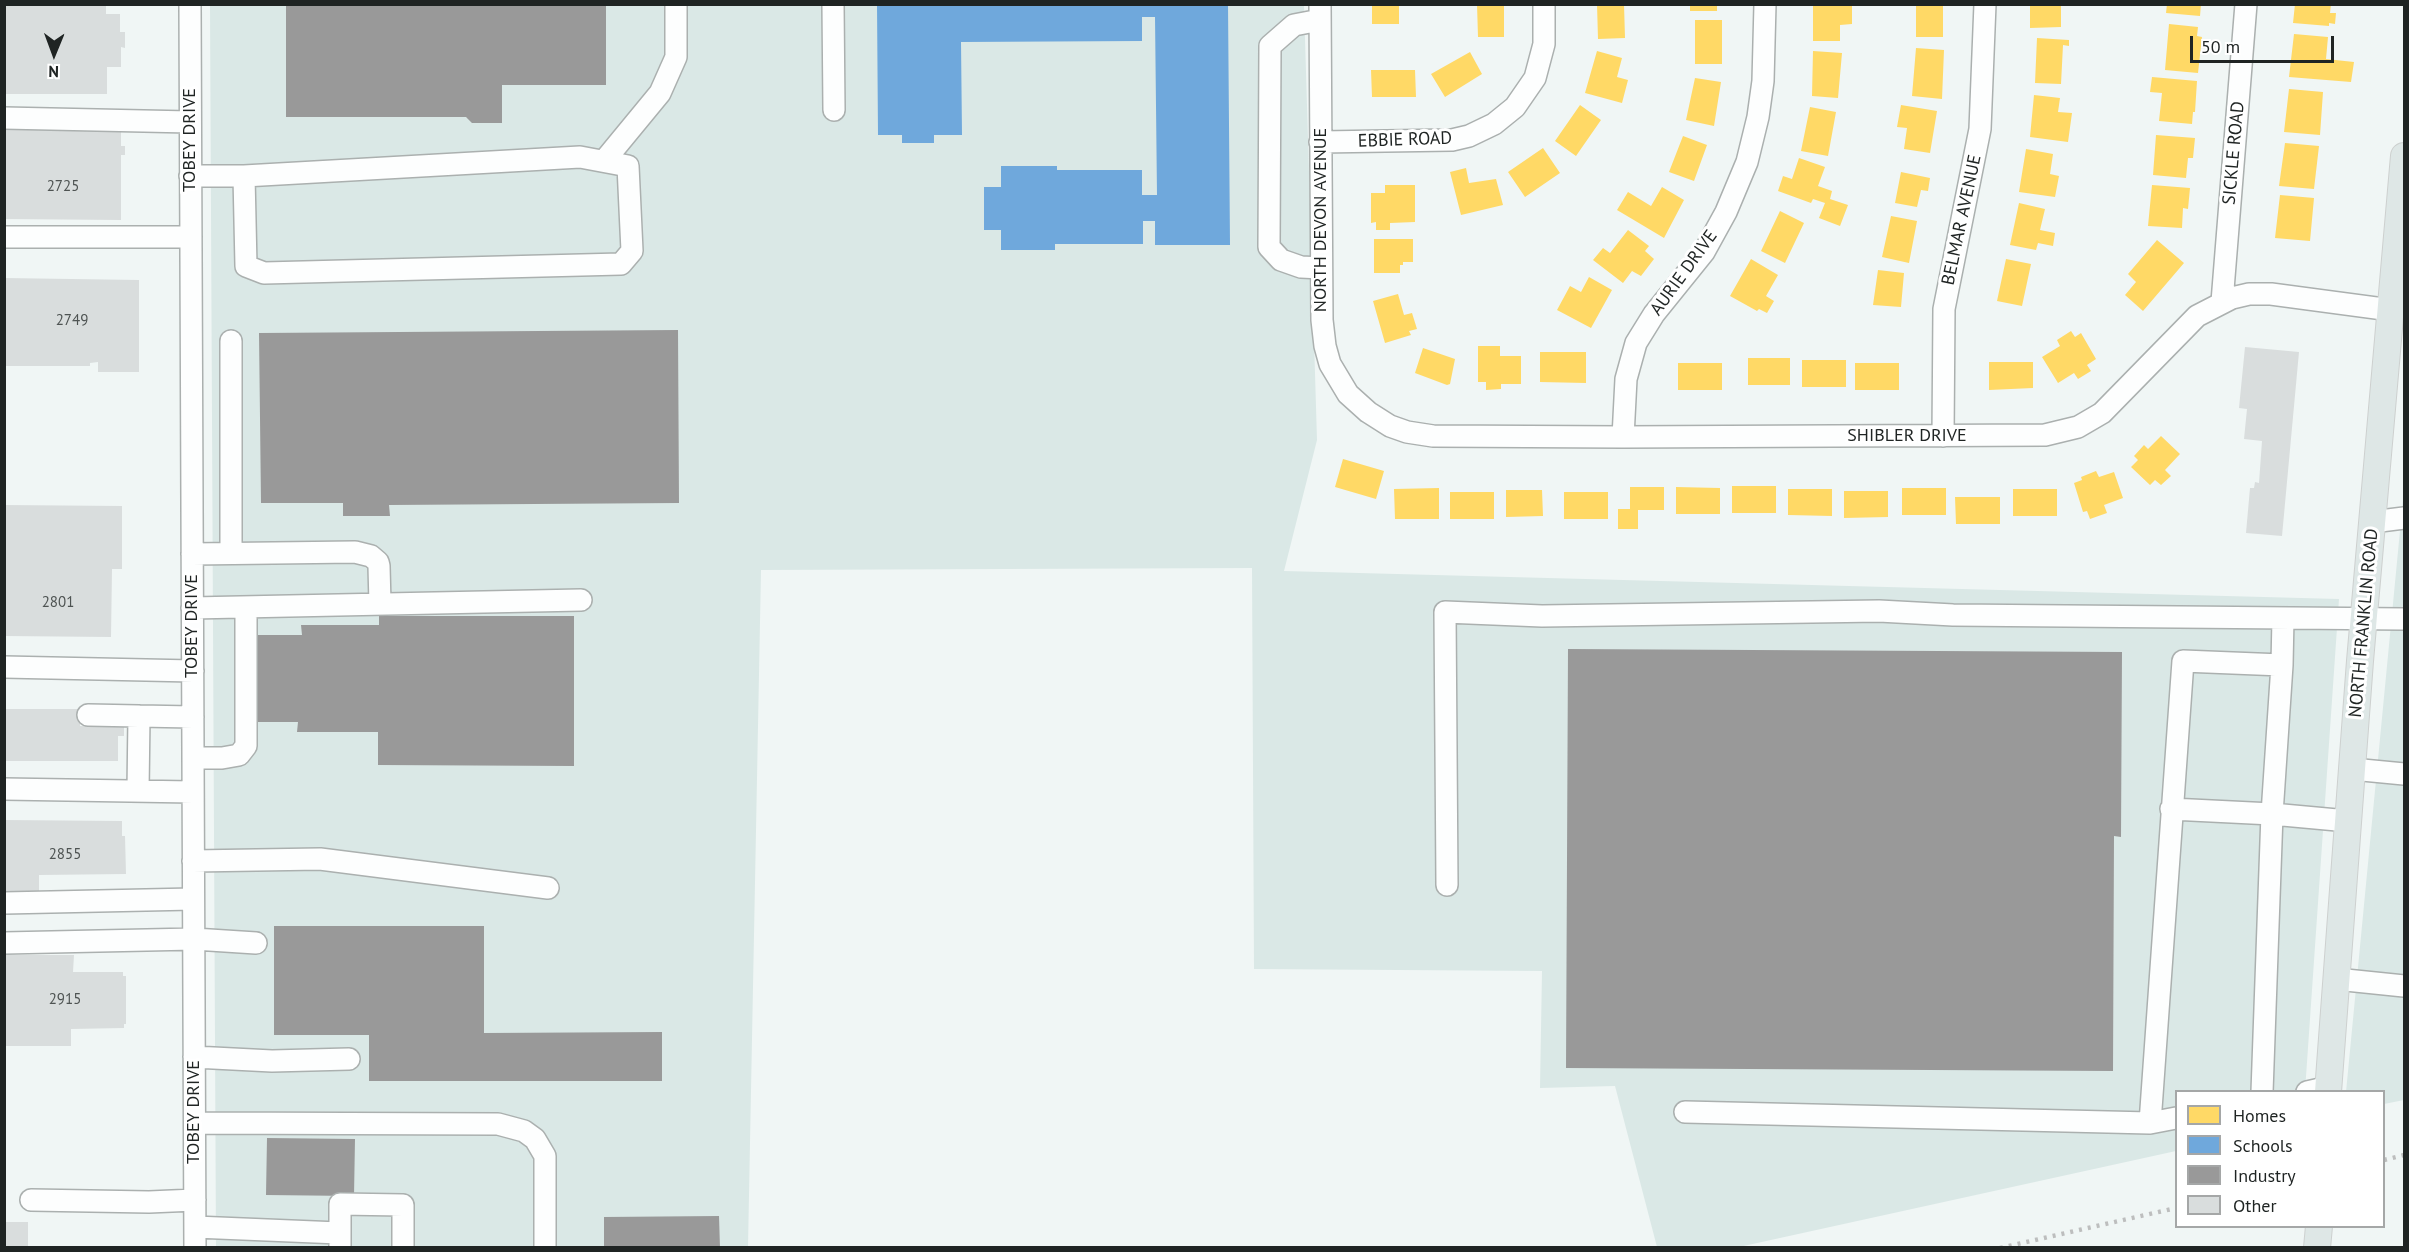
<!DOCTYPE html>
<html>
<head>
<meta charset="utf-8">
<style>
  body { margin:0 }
  #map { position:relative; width:2409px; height:1252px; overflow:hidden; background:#f0f6f5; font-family:"PT Sans",sans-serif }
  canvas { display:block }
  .frame { position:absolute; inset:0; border:6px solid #1f2423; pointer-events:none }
  .legend { position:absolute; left:2175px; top:1090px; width:210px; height:138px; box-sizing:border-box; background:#fff; border:2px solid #a5a7a7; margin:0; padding:8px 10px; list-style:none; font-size:18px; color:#1f2423 }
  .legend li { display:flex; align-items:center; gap:12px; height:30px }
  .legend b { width:30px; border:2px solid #a5a7a7 }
  .north { position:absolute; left:24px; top:24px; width:60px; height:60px; -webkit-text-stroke:4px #fff; paint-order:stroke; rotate:181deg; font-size:16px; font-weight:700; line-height:24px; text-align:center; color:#1f2423 }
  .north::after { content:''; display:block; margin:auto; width:21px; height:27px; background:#1f2423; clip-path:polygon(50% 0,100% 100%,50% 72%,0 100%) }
  .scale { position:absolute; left:2190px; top:36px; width:144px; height:27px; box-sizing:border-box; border:3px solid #1f2423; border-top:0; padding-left:8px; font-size:18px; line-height:21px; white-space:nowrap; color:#1f2423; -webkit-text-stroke:4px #fff; paint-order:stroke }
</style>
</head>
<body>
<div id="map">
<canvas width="2409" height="1252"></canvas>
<div class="frame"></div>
<ul class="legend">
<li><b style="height:16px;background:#ffd966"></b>Homes</li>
<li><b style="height:16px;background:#6fa8dc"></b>Schools</li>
<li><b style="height:16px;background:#999"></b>Industry</li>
<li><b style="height:16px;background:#d9dddd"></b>Other</li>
</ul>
<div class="north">N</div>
<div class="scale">50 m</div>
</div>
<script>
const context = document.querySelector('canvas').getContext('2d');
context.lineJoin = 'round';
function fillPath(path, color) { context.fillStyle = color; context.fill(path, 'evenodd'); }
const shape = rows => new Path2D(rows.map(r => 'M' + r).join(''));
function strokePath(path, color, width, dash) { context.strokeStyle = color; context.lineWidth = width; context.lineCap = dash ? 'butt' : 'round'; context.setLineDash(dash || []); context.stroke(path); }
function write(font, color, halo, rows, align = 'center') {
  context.font = font + ' "PT Sans",sans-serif'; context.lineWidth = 6; context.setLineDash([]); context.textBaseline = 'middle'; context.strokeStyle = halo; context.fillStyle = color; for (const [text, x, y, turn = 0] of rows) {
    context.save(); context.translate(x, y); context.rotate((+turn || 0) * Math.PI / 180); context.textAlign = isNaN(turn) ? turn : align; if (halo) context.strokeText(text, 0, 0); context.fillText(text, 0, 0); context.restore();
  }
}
const built = shape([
  [210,5,1304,5,1317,440,1284,571,2339,599,2305,1091,2176,1092,2176,1151,1739,1247,1657,1247,1615,1086,1540,1088,1542,971,1254,969,1252,568,761,570,748,1247,216,1247],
  [2404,489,2404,1100,2384,1104,2384,1092,2346,1092]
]);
const homes = shape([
  [1372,4,1399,4,1399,24,1372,24],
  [1477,4,1504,4,1504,37,1478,37],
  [1597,4,1624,4,1625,38,1598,39],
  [1690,4,1717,4,1717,11,1690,11],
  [1916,4,1943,4,1943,37,1916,37],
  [2030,4,2061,4,2061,27,2030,28],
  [2167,4,2201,4,2200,16,2166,13],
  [2295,4,2331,4,2330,13,2336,13,2335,24,2329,23,2329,26,2293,23],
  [1813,5,1852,5,1852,24,1840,25,1840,41,1813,41],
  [1695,20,1722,20,1722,64,1695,64],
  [2169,24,2198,27,2197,36,2202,37,2198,73,2165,70],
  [2294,34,2328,37,2326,59,2354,62,2351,82,2289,77],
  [2037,38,2069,40,2069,46,2063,45,2061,84,2035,83],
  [1916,48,1944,50,1942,99,1912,96],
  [1597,51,1622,58,1617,77,1628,80,1622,103,1585,93],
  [1813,51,1842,53,1838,98,1812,96],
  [1470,52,1482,74,1445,97,1431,74],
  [1371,70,1415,70,1416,97,1372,97],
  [2152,77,2197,81,2195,112,2193,112,2192,124,2159,121,2162,93,2150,92],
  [1695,78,1721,82,1714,126,1686,120],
  [2289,89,2323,92,2320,135,2284,132],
  [2034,95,2060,98,2058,112,2072,113,2068,142,2030,137],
  [1580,105,1601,120,1576,156,1555,141],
  [1901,105,1937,111,1930,153,1904,149,1907,128,1897,127],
  [1810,107,1836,112,1828,156,1801,151],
  [2156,135,2195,138,2193,158,2188,158,2186,178,2153,175],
  [1683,136,1707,145,1694,181,1669,172],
  [2285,143,2319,146,2314,189,2279,186],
  [1543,148,1560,173,1525,197,1508,172],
  [2026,149,2053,154,2050,174,2059,176,2055,197,2019,192],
  [1799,158,1825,167,1818,186,1832,191,1830,199,1848,205,1840,226,1819,218,1825,203,1813,199,1811,203,1778,191,1783,176,1792,179],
  [1466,168,1469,183,1496,179,1503,205,1461,215,1450,172],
  [1901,172,1930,178,1928,191,1921,190,1917,207,1895,203],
  [1385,185,1415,185,1415,222,1390,223,1390,230,1376,230,1376,222,1371,223,1371,193,1385,193],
  [2152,185,2190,188,2188,209,2183,208,2182,228,2148,226],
  [1662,187,1684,200,1664,238,1617,210,1628,192,1651,206],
  [2280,195,2314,198,2310,241,2275,238],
  [2019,203,2045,209,2040,230,2055,233,2053,246,2038,243,2036,250,2010,245],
  [1780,211,1804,223,1785,263,1761,251],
  [1891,216,1917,221,1909,263,1882,257],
  [1628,230,1649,246,1645,251,1654,259,1641,276,1632,271,1623,283,1593,260,1603,248,1610,253],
  [1374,239,1413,239,1413,262,1403,262,1403,265,1400,265,1400,273,1374,273],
  [2157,240,2184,263,2143,311,2125,295,2136,282,2128,274],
  [1751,259,1778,275,1766,296,1774,301,1767,313,1759,309,1757,311,1730,296],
  [2006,259,2031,264,2022,306,1997,301],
  [1878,270,1904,273,1901,307,1873,305],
  [1589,277,1612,290,1591,328,1557,310,1570,286,1581,292],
  [1398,294,1404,315,1412,313,1417,329,1409,331,1411,335,1385,343,1373,301],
  [2071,331,2075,337,2081,333,2096,359,2087,365,2091,371,2078,379,2074,373,2058,383,2042,357,2060,346,2057,340],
  [1478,346,1500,346,1500,356,1521,356,1521,384,1501,384,1501,389,1486,390,1486,382,1478,382],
  [1423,348,1455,359,1450,384,1447,385,1415,373],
  [1540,352,1586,352,1586,383,1540,382],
  [1748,358,1790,358,1790,385,1748,385],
  [1802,360,1846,360,1846,387,1802,387],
  [1989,362,2033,362,2033,388,1989,390],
  [1678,363,1722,363,1722,390,1678,390],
  [1855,363,1899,363,1899,390,1855,390],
  [2161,436,2180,454,2165,470,2171,476,2161,485,2155,480,2150,485,2131,467,2138,460,2134,456,2144,445,2148,449],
  [1343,459,1384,471,1376,499,1335,487],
  [2096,471,2099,477,2114,472,2123,498,2104,505,2107,513,2090,519,2087,511,2083,512,2074,483,2082,480,2081,477],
  [1732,486,1776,486,1776,513,1732,513],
  [1630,487,1664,487,1664,510,1638,510,1638,529,1618,529,1618,509,1630,509],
  [1676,487,1720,488,1720,514,1676,514],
  [1439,488,1439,519,1395,519,1394,489],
  [1902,488,1946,488,1946,515,1902,515],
  [1788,489,1832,489,1832,516,1788,515],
  [2013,489,2057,489,2057,516,2013,516],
  [1506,490,1542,490,1543,516,1506,517],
  [1844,491,1888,491,1888,517,1844,518],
  [1450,492,1494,492,1494,519,1450,519],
  [1564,492,1608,492,1608,519,1564,519],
  [1955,497,2000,497,2000,524,1956,524]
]);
const schools = shape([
  [877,4,1228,4,1230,245,1155,245,1155,221,1143,221,1143,244,1055,244,1055,250,1001,250,1001,230,984,230,984,187,1001,187,1001,166,1057,166,1057,170,1142,170,1142,195,1157,195,1155,17,1142,17,1142,41,961,42,962,135,934,135,934,143,902,143,902,135,878,135]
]);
const industry = shape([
  [286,4,606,4,606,85,502,85,502,123,472,123,466,117,286,117],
  [678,330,679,503,389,505,390,516,343,516,343,503,261,503,259,333],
  [379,616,574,616,574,766,378,765,378,732,297,732,298,722,258,722,258,635,302,635,301,625,379,625],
  [1568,649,2122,652,2121,837,2114,836,2113,1071,1566,1068],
  [274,926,484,926,484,1033,662,1032,662,1081,369,1081,369,1035,274,1035],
  [267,1138,355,1139,354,1196,266,1195],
  [719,1216,720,1248,604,1248,604,1217]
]);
const building = shape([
  [4,4,106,4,106,14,120,14,120,32,125,32,125,48,121,47,121,67,107,67,107,94,4,94],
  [4,129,121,131,121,146,125,146,125,155,121,155,121,220,4,219],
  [4,278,139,280,139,372,98,372,98,362,90,363,90,366,4,366],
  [2245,347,2299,352,2282,536,2246,533,2250,488,2254,488,2255,482,2259,483,2262,441,2244,439,2247,409,2239,408],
  [4,505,122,506,122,569,112,569,111,637,4,636],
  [4,709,81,709,80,726,110,727,110,722,124,722,124,736,118,736,118,761,4,761],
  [4,820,122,821,122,836,125,836,126,874,39,875,39,891,4,891],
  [4,955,74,955,73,972,123,972,123,976,126,976,126,1024,124,1024,124,1028,71,1029,71,1046,4,1046],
  [4,1222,28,1222,28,1248,4,1248]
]);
const minor = shape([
  [190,4,195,1248],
  [833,4,834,110],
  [1320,4,1322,320,1325,346,1330,364,1348,394,1368,412,1390,426,1407,432,1433,436,1623,437,2045,435,2078,427,2102,413,2197,316,2232,298,2249,294,2271,294,2391,310],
  [1320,20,1294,25,1270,46,1269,247,1281,260,1301,267,1321,268],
  [4,118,190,122],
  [1320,142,1452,140,1469,136,1494,124,1515,107,1535,78,1544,44,1544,4],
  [604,161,660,93,676,57,676,4],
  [190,176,244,176,246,266,264,273,621,264,632,251,628,166,580,157,244,176],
  [4,237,191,237],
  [2222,302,2246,4],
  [1943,436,1944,309,1980,129,1985,4],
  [1623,437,1626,379,1636,343,1654,314,1704,252,1726,212,1747,162,1758,117,1763,81,1765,4],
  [2372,522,2404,518],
  [231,553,231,341],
  [192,554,355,552,371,556,378,562,379,566,380,604],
  [192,608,581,600],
  [2282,665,2283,618],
  [4,667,193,671],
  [88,715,139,716],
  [193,758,222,758,239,755,246,746,246,607],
  [2352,769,2404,774],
  [4,789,193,792],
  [138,791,139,716,193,717],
  [2171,809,2272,814,2262,1092],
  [193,861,320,859,548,888],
  [1447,885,1445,612,1542,616,1879,611,1953,615,2404,619],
  [4,903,193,899],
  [4,943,194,939,256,943],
  [2336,979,2404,986],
  [194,1057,272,1061,349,1059],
  [2307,1092,2329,1087],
  [1685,1112,2150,1123],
  [2176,1118,2150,1123,2183,661,2282,665,2272,814,2348,821],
  [195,1123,498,1124,524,1131,535,1139,545,1156,545,1248],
  [31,1200,149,1202,195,1200],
  [195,1227,339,1233],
  [340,1248,340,1204,403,1205,403,1248]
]);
const major = shape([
  [2328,1092,2360,661,2404,156],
  [2317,1248,2319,1226]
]);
const rail = shape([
  [2384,1160,2404,1155],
  [2000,1248,2176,1208]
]);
const numberNames = [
  ["2725",63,187],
  ["2749",72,321],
  ["2801",58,603],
  ["2855",65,855],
  ["2915",65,1000]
];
const streetNames = [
  ["TOBEY DRIVE",190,140,-90],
  ["EBBIE ROAD",1405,140,-2],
  ["SICKLE ROAD",2234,153,-85],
  ["NORTH DEVON AVENUE",1321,220,-90],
  ["BELMAR AVENUE",1962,220,-78],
  ["AURIE DRIVE",1684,273,-54],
  ["SHIBLER DRIVE",1907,436],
  ["NORTH FRANKLIN ROAD",2364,623,-85],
  ["TOBEY DRIVE",192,626,-90],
  ["TOBEY DRIVE",194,1112,-90]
];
fillPath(built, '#dae8e6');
fillPath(homes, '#ffd966');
fillPath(schools, '#6fa8dc');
fillPath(industry, '#999');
fillPath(building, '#d9dddd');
strokePath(minor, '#abb0af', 24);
strokePath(major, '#cdd0cf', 28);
strokePath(minor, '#fdfefe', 21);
strokePath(major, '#dee7e6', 26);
strokePath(rail, '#bdbebe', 4.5, [3, 6]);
write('15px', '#4e5352', null, numberNames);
write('18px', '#1f2423', '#fff', streetNames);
</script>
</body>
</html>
